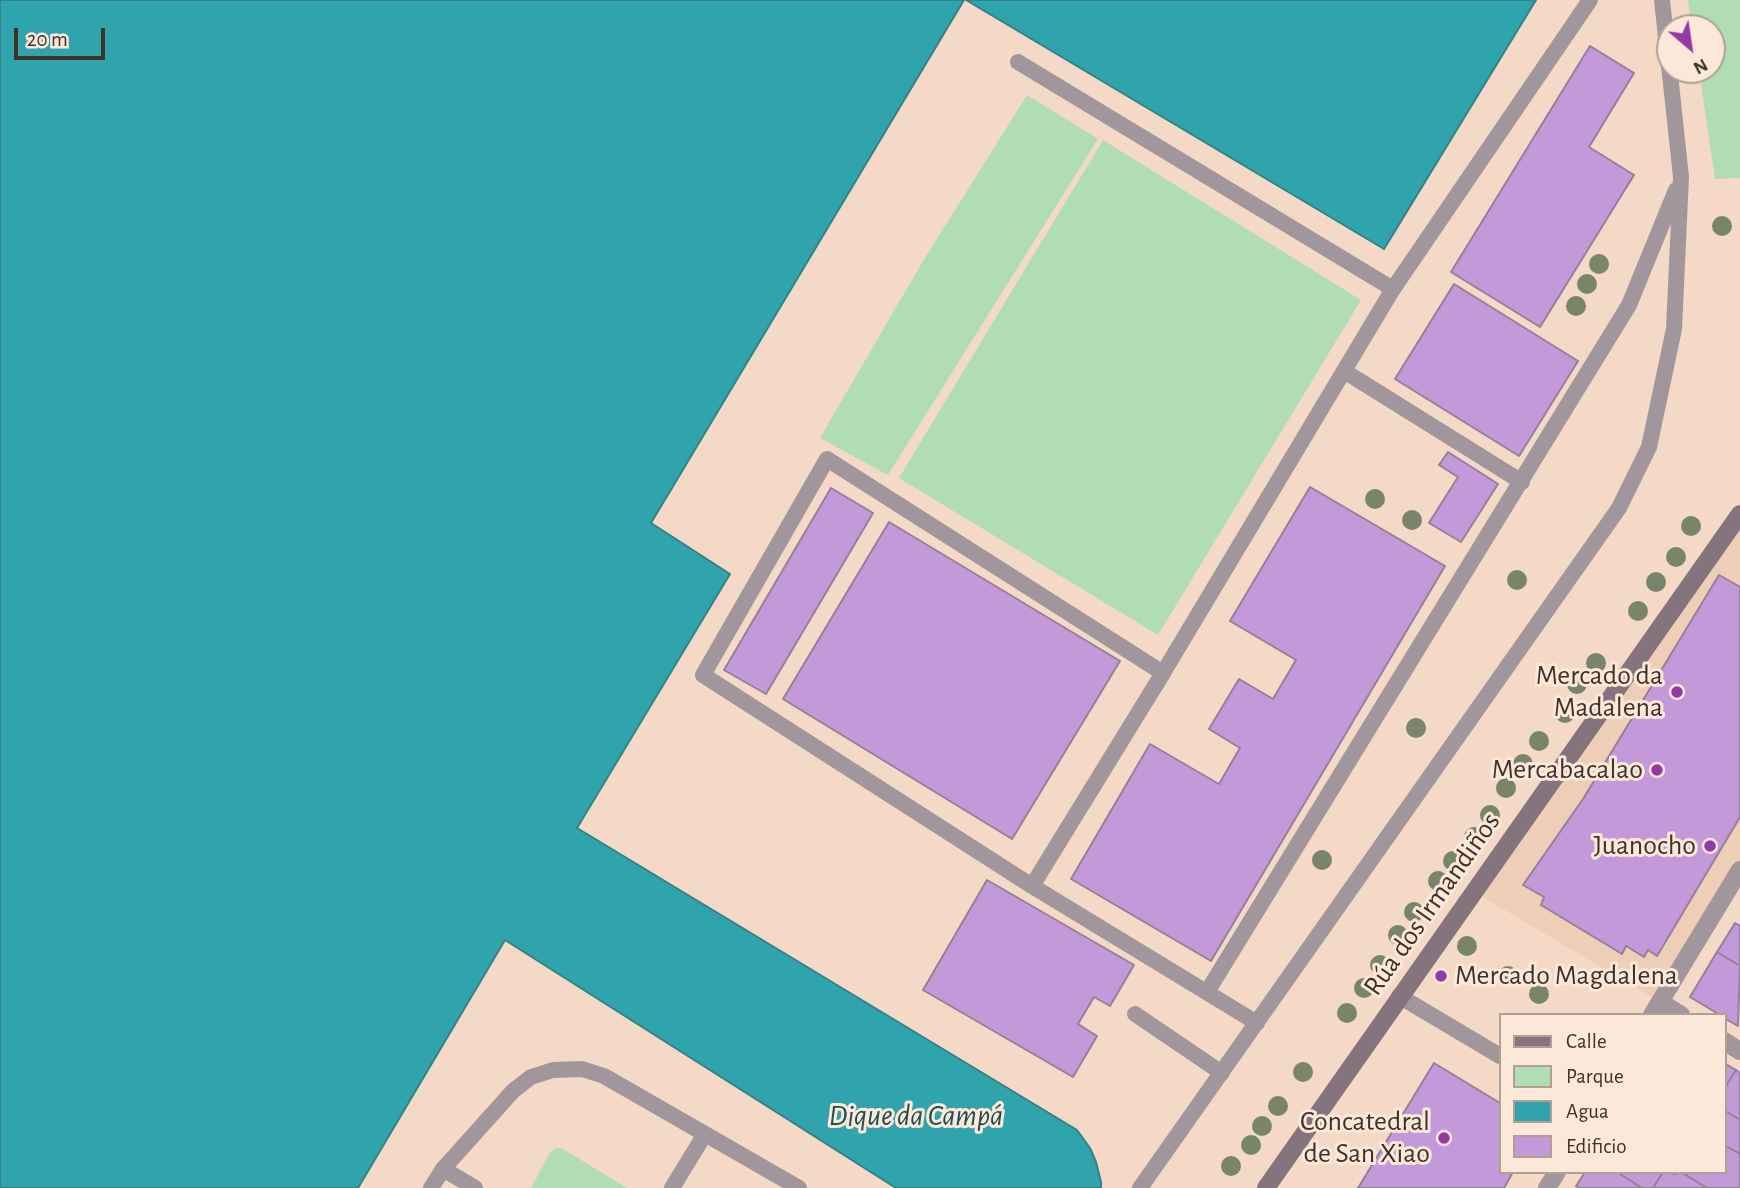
<!DOCTYPE html>
<html>
<head>
<meta charset="utf-8">
<style>
  body { margin:0 }
  #map { position:relative; width:1740px; height:1188px; overflow:hidden; background:#f3d9c6; font-family:"Alegreya Sans",sans-serif }
  canvas { display:block }
  .legend { position:absolute; left:1499px; top:1013px; width:228px; height:161px; box-sizing:border-box; background:#fce8d8; border:2px solid #b0a093; margin:0; padding:9px 12px; list-style:none; font-size:21px; color:#3d332b }
  .legend li { display:flex; align-items:center; gap:14px; height:35px }
  .legend b { width:35px; border:2px solid #b0a093 }
  .north { position:absolute; left:1656px; top:14px; width:70px; height:70px; box-sizing:border-box; background:#fce8d8; border:2px solid #b0a093; border-radius:50%; rotate:151deg; font-size:19px; font-weight:700; line-height:28px; text-align:center; color:#3d332b }
  .north::after { content:''; display:block; margin:auto; width:24px; height:32px; background:#943aa5; clip-path:polygon(50% 0,100% 100%,50% 72%,0 100%) }
  .scale { position:absolute; left:14px; top:28px; width:91px; height:32px; box-sizing:border-box; border:4px solid #3d332b; border-top:0; padding-left:9px; font-size:21px; line-height:24px; white-space:nowrap; color:#3d332b; -webkit-text-stroke:5px #fce8d8; paint-order:stroke }
</style>
</head>
<body>
<div id="map">
<canvas width="1740" height="1188"></canvas>
<ul class="legend">
<li><b style="height:9px;background:#85737d"></b>Calle</li>
<li><b style="height:19px;background:#b0ddb4"></b>Parque</li>
<li><b style="height:19px;background:#30a4ad"></b>Agua</li>
<li><b style="height:19px;background:#c499d9"></b>Edificio</li>
</ul>
<div class="north">N</div>
<div class="scale">20 m</div>
</div>
<script>
const context = document.querySelector('canvas').getContext('2d');
context.lineJoin = 'round';
function fillPath(path, color) { context.fillStyle = color; context.fill(path, 'evenodd'); }
const shape = rows => new Path2D(rows.map(r => 'M' + r).join(''));
function strokePath(path, color, width, dash) { context.strokeStyle = color; context.lineWidth = width; context.lineCap = dash ? 'butt' : 'round'; context.setLineDash(dash || []); context.stroke(path); }
function write(font, color, halo, rows, align = 'center') {
  context.font = font + ' "Alegreya Sans",sans-serif'; context.lineWidth = 6; context.setLineDash([]); context.textBaseline = 'middle'; context.strokeStyle = halo; context.fillStyle = color; for (const [text, x, y, turn = 0] of rows) {
    context.save(); context.translate(x, y); context.rotate((+turn || 0) * Math.PI / 180); context.textAlign = isNaN(turn) ? turn : align; if (halo) context.strokeText(text, 0, 0); context.fillText(text, 0, 0); context.restore();
  }
}
const built = shape([
  [1740,514,1740,870,1660,1002,1473,891]
]);
const green = shape([
  [1688,0,1740,0,1740,178,1715,179,1699,70,1712,70,1712,28,1692,28],
  [1027,95,1098,139,888,475,820,438,923,261],
  [1103,140,1361,300,1158,635,899,478],
  [557,1148,563,1149,627,1188,531,1188,551,1151]
]);
const water = shape([
  [0,0,964,0,651,523,730,574,577,828,1077,1130,1090,1148,1096,1162,1101,1182,1101,1188,896,1188,505,940,358,1188,0,1188,0,0],
  [966,0,1536,0,1384,249,966,0]
]);
const building = shape([
  [1590,46,1634,73,1589,147,1634,175,1540,327,1451,272,1590,46],
  [1454,284,1578,361,1519,456,1395,379,1454,284],
  [1448,452,1498,484,1461,542,1429,523,1458,477,1439,465,1448,452],
  [1310,487,1445,566,1211,961,1071,879,1150,744,1219,784,1240,748,1209,729,1239,679,1273,699,1296,660,1230,621,1310,487],
  [831,488,873,513,766,694,724,670,831,488],
  [889,522,1120,661,1012,839,783,699,889,522],
  [1719,575,1740,587,1740,817,1657,956,1648,950,1644,957,1626,946,1622,954,1541,905,1544,897,1523,885,1583,799,1719,575],
  [987,880,1134,965,1110,1006,1094,997,1078,1024,1097,1036,1073,1077,923,990,987,880],
  [1735,923,1740,926,1740,966,1717,952,1735,923],
  [1717,952,1740,966,1738,1026,1724,1018,1724,1015,1720,1015,1690,997,1717,952],
  [1434,1063,1500,1103,1500,1172,1513,1172,1504,1188,1358,1188,1434,1063],
  [1724,1063,1736,1070,1724,1089,1724,1063],
  [1736,1070,1740,1073,1740,1120,1724,1110,1724,1089,1736,1070],
  [1724,1110,1740,1120,1740,1154,1724,1145,1724,1110],
  [1724,1145,1740,1154,1740,1188,1707,1188,1686,1175,1688,1172,1724,1172,1724,1145],
  [1585,1172,1617,1172,1642,1188,1579,1188,1576,1186,1585,1172],
  [1617,1172,1663,1172,1653,1188,1642,1188,1617,1172],
  [1663,1172,1675,1174,1681,1172,1707,1188,1653,1188,1663,1172]
]);
const lane = shape([
  [1018,62,1393,289],
  [1344,371,1522,482],
  [1163,673,1393,289,1590,0],
  [1032,886,1163,673,827,459,703,675,1032,886,1257,1023],
  [1207,992,1629,305,1676,190],
  [1399,996,1500,1056],
  [1135,1014,1222,1073],
  [431,1188,443,1169],
  [475,1188,443,1169,513,1091,531,1077,553,1070,582,1069,604,1076,799,1188],
  [672,1188,705,1134],
  [1140,1188,1619,508,1649,447,1674,329,1681,177,1662,0]
]);
const street = shape([
  [1660,1002,1681,1015],
  [1652,1015,1740,870],
  [1724,1041,1740,1051],
  [1547,1188,1557,1172]
]);
const secondary = shape([
  [1266,1188,1740,514]
]);
const trees = [
  [1722,226],
  [1599,264],
  [1587,284],
  [1576,306],
  [1375,499],
  [1412,520],
  [1691,526],
  [1676,557],
  [1517,580],
  [1656,582],
  [1638,611],
  [1596,663],
  [1577,684],
  [1565,713],
  [1416,728],
  [1539,741],
  [1523,764],
  [1506,788],
  [1490,815],
  [1474,837],
  [1322,860],
  [1453,861],
  [1438,881],
  [1414,912],
  [1398,935],
  [1467,946],
  [1380,965],
  [1508,976],
  [1364,988],
  [1539,994],
  [1347,1013],
  [1303,1072],
  [1278,1106],
  [1262,1126],
  [1251,1145],
  [1231,1166]
];
const markers = [
  [1677,692,7,"#943aa5"],
  [1657,770,7,"#943aa5"],
  [1710,846,7,"#943aa5"],
  [1441,976,7,"#943aa5"],
  [1444,1138,7,"#943aa5"]
];
const poiNames = [
  ["Mercado da",1663,676],
  ["Madalena",1663,708],
  ["Mercabacalao",1643,770],
  ["Juanocho",1696,846],
  ["Mercado Magdalena",1455,976,"left"],
  ["Concatedral",1430,1122],
  ["de San Xiao",1430,1154]
];
const streetNames = [
  ["Rúa dos Irmandiños",1432,904,-55]
];
const waterNames = [
  ["Dique da Campá",916,1116]
];
fillPath(built, '#eeceb6');
fillPath(green, '#b0ddb4');
fillPath(water, '#30a4ad');
strokePath(water, '#348286', 2);
fillPath(building, '#c499d9');
strokePath(building, '#91829a', 2);
strokePath(lane, '#a2969d', 16);
strokePath(street, '#a2969d', 18);
strokePath(secondary, '#85737d', 18);
context.fillStyle = '#79856a';
for (const [x, y] of trees) { context.beginPath(); context.arc(x, y, 10, 0, 2 * Math.PI); context.fill(); }
for (const [x, y, r, color] of markers) { const dot = new Path2D(); dot.arc(x, y, r, 0, 2 * Math.PI); context.fillStyle = color; context.fill(dot); strokePath(dot, '#fce8d8', 2.5); }
write('28px', '#3d332b', '#fce8d8', poiNames, 'right');
write('28px', '#3d332b', '#fce8d8', streetNames);
write('italic 30px', '#1e4e52', '#fce8d8', waterNames);
</script>
</body>
</html>
